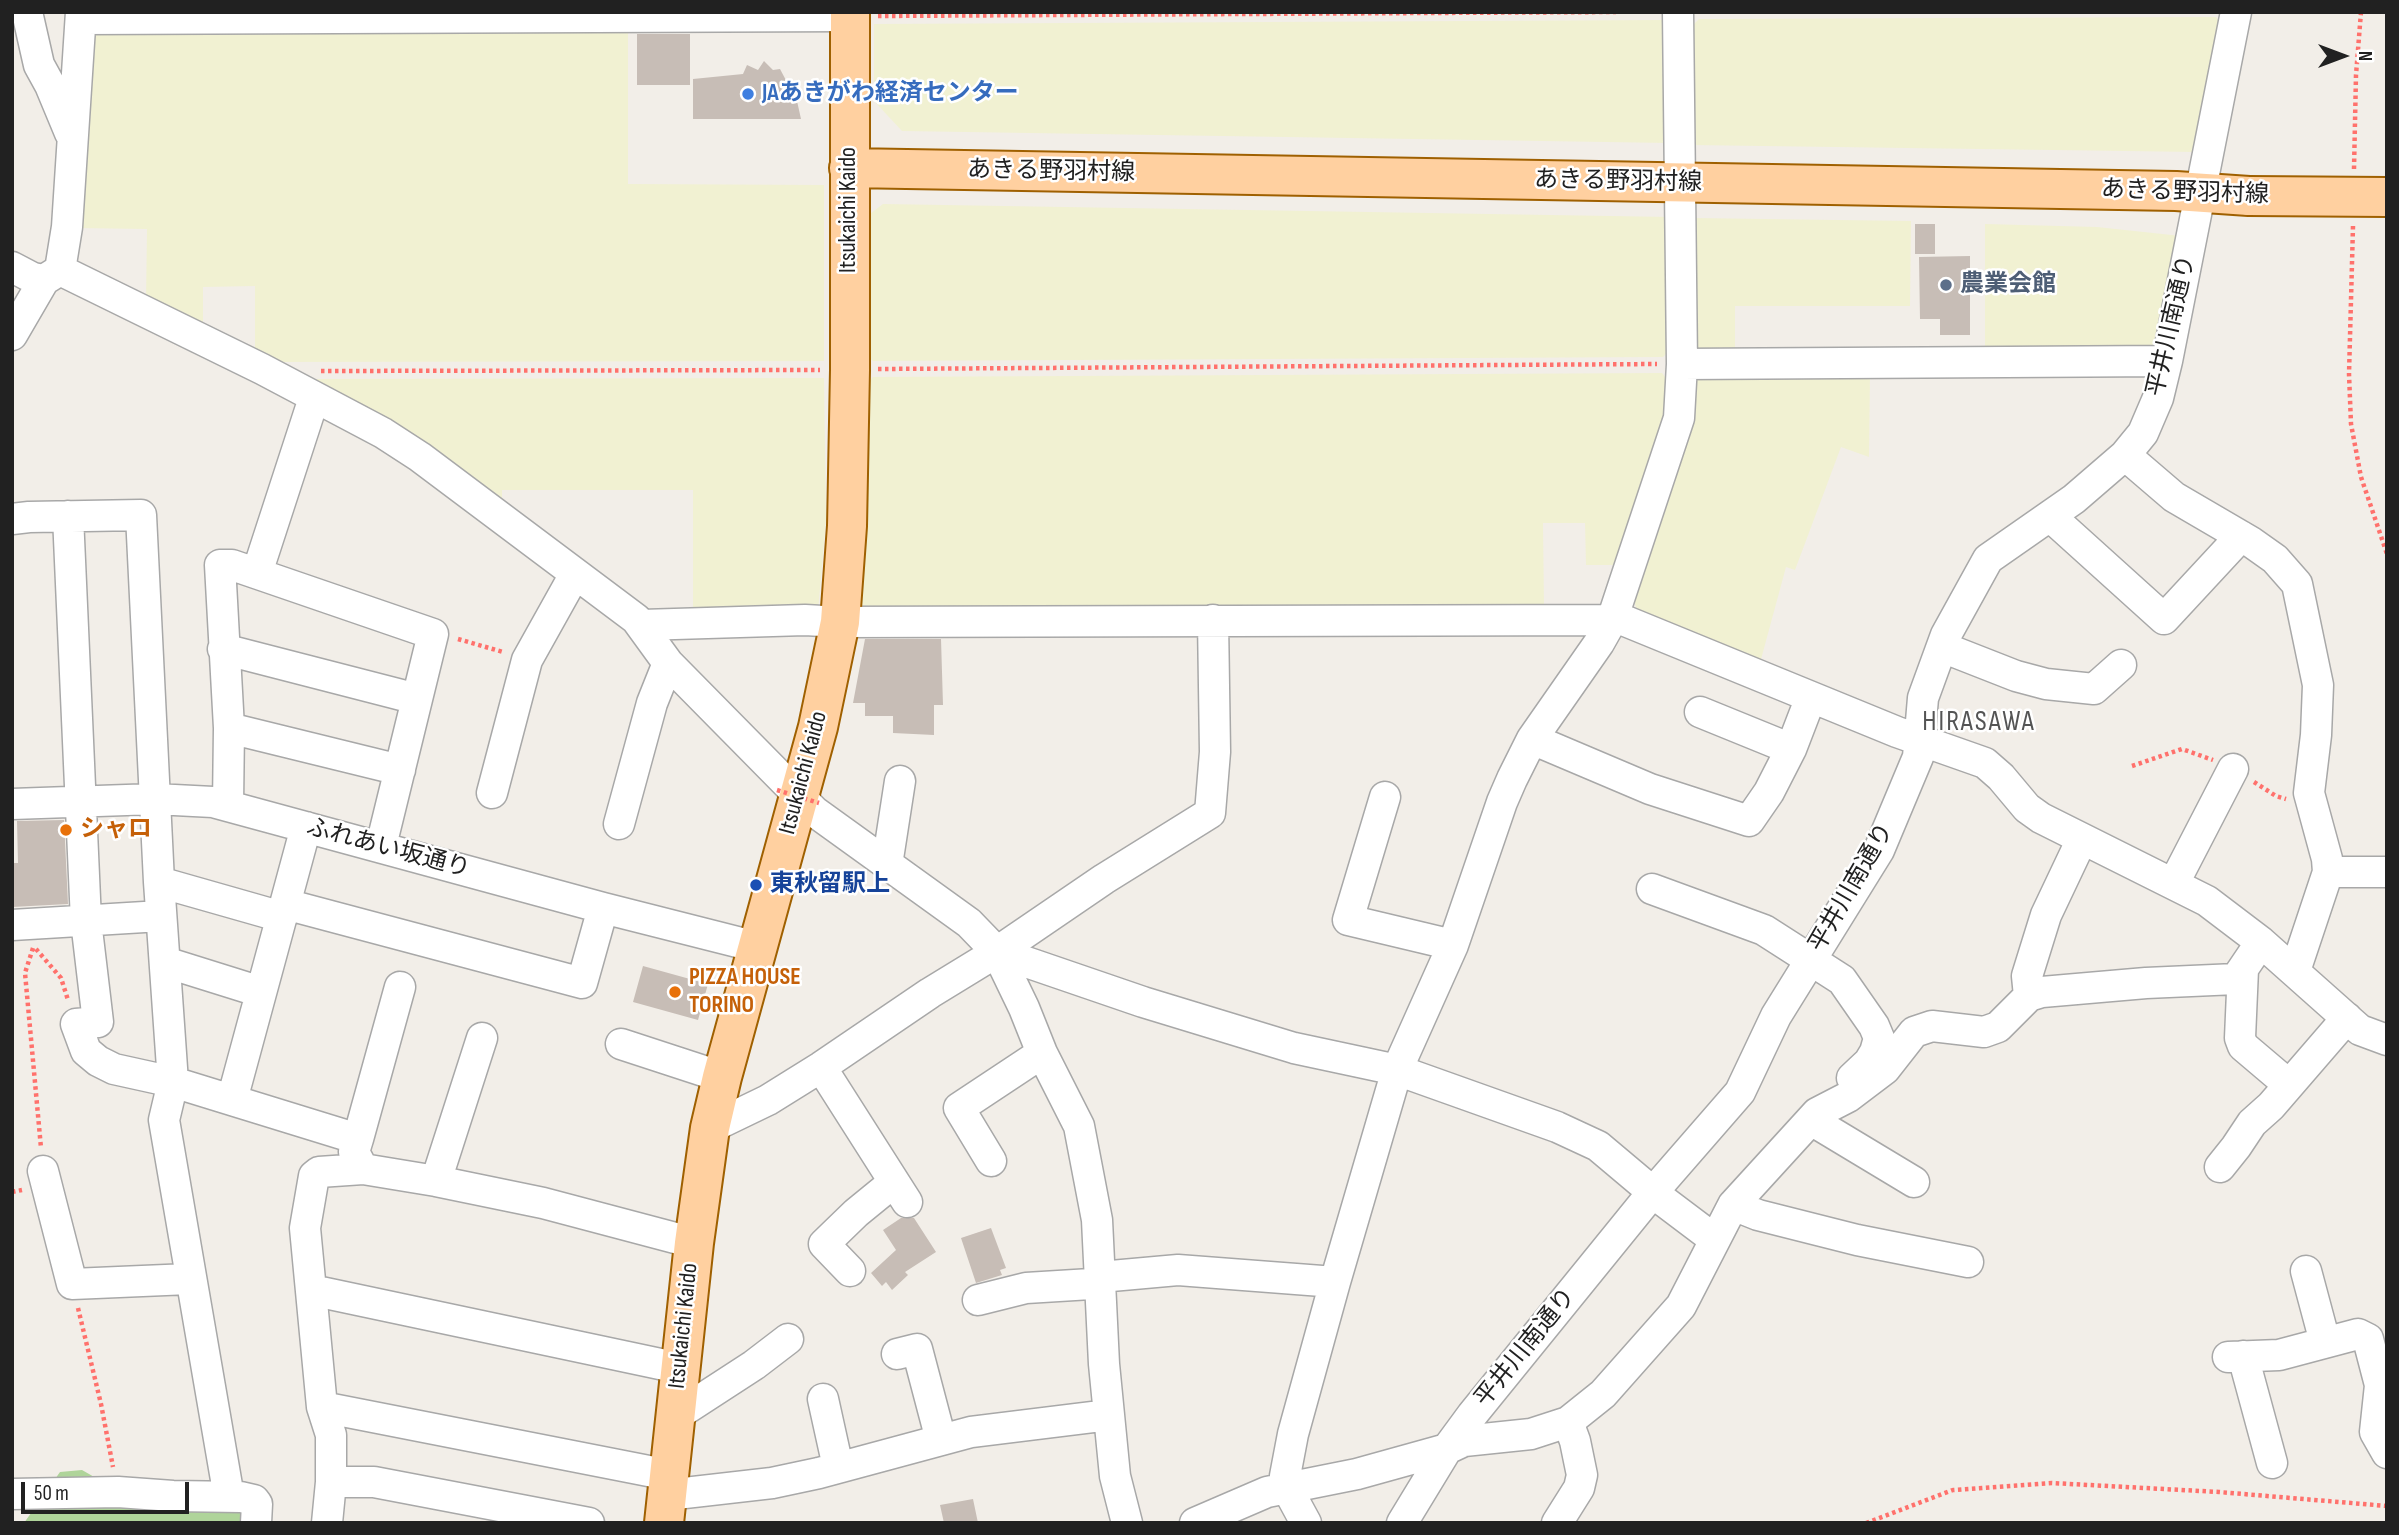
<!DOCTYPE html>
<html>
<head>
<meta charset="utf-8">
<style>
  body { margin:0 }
  #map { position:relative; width:2399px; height:1535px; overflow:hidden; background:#f2eee8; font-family:"Sofia Sans Condensed",sans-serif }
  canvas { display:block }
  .frame { position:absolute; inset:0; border:14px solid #212121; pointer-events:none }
  .north { position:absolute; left:2308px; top:21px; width:70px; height:70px; -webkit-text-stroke:5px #fff; paint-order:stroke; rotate:90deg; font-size:19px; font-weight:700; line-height:28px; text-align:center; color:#212121 }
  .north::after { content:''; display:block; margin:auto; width:24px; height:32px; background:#212121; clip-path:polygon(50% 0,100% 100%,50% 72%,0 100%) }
  .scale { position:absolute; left:21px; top:1482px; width:168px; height:32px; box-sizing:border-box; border:4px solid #212121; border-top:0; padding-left:9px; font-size:21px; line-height:24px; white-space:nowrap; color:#212121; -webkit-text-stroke:5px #fff; paint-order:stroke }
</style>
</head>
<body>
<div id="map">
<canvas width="2399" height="1535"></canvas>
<div class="frame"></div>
<div class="north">N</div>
<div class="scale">50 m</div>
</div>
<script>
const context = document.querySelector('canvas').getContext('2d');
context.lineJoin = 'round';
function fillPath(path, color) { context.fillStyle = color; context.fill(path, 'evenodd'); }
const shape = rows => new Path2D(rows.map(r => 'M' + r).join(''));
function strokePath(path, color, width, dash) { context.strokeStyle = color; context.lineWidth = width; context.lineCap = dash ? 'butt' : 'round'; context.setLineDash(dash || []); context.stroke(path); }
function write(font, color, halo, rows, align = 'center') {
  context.font = font + ' "Sofia Sans Condensed","Noto Sans JP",sans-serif'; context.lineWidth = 5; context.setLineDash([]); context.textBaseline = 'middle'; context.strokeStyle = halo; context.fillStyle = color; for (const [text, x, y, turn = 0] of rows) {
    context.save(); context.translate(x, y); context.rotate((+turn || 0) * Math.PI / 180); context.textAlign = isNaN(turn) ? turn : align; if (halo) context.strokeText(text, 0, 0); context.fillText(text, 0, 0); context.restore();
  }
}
const farmland = shape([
  [2216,17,2223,26,2198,152,1690,145,1688,30,1699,19],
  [1664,20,1670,143,902,131,874,101,874,24],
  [628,27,628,184,824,185,824,361,268,362,255,357,255,286,203,287,203,329,146,301,147,229,75,228,90,37,99,29],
  [883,204,1671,217,1674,346,1663,357,873,361,865,354,866,217],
  [1692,218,1911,221,1910,306,1735,306,1735,356,1700,355,1691,347],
  [1985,224,2097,227,2181,236,2160,348,1985,354],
  [1662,373,1670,383,1671,409,1619,565,1586,565,1585,523,1543,523,1544,608,861,608,858,605,866,384,873,377],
  [1700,373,1870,373,1869,457,1841,447,1795,570,1786,567,1760,663,1638,612,1631,594,1691,383],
  [824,378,826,519,818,611,693,614,693,490,502,490,502,505,313,384,317,379]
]);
const forest = shape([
  [82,1470,131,1498,251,1512,251,1523,24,1523,60,1472]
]);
const building = shape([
  [637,34,690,34,690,85,637,85],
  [764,61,773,70,780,69,797,101,801,119,693,119,693,79,743,74,747,65,758,70],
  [1915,224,1935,224,1935,254,1915,254],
  [1970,256,1970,335,1940,335,1940,319,1920,319,1919,257],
  [865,639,941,639,943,705,934,705,934,735,893,733,893,716,865,716,865,703,853,703],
  [64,820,68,904,12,907,12,863,18,863,17,821],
  [643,966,708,984,698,1020,633,1002],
  [901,1218,914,1218,936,1252,905,1272,908,1275,892,1290,886,1282,882,1286,871,1273,896,1250,883,1230],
  [991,1228,1006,1268,1000,1270,1002,1275,976,1283,961,1238],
  [973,1499,978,1523,944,1523,940,1505]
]);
const path = shape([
  [878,16,1616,12],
  [2354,169,2356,75,2361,12],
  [2353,226,2349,374,2351,424,2361,477,2387,554],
  [878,369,1657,364],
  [321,371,820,370],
  [458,639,503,652],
  [2132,766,2182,749,2213,760],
  [2254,782,2276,796,2286,799],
  [33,948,25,973,41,1148],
  [36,949,61,978,68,1000],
  [12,1192,22,1190],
  [78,1308,101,1404,113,1467],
  [1866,1523,1953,1490,2052,1483,2219,1492,2387,1506]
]);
const minor = shape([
  [27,12,39,65,50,85,70,133],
  [82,19,850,16],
  [12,267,33,278,44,280],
  [60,270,262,369,383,433,420,457,636,619,668,663,815,812,969,923,997,952,1024,1008,1042,1053,1079,1126,1097,1220,1104,1364,1115,1476,1127,1523],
  [12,335,44,280,60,270,67,227,81,12],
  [1682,364,2167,361],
  [2125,455,2174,497,2251,542,2275,559,2297,584,2318,685,2316,735,2309,793,2327,859,2328,872,2295,971],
  [68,516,86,921,98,1022,76,1024,86,1051,98,1061,114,1069,173,1082,358,1139,354,1152,363,1169],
  [2051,517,2164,619,2241,536],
  [12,519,29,517,141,515,159,882,173,1082,164,1120,229,1497],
  [257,573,314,398],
  [642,625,805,620,840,622,1623,620,1897,732,1985,763,2001,777,2027,808,2041,818,2207,901,2261,942,2360,1030,2387,1040],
  [1942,647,2016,676,2046,684,2094,689,2121,665],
  [223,649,417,699],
  [1700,712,1791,749],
  [229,728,400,770],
  [1532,739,1650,789,1749,821,1769,792,1791,749,1811,697],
  [492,793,527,660,575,574],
  [1385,797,1348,920,1453,945],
  [12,804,155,799,213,802,603,908,757,947],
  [228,805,229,728,220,565,232,565,433,634,381,846],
  [619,824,652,703,668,663],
  [887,865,900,781],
  [2328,872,2387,872],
  [159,882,282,917],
  [2174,883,2233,769],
  [1652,889,1764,930,1842,980,1874,1026,1879,1038,1875,1052,1869,1062,1852,1078],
  [285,904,582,983,603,908],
  [12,925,161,916],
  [997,952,1143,1002,1294,1048,1397,1070,1557,1127,1598,1146,1661,1199,1714,1239],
  [165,962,261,992],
  [2243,969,2240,1038,2243,1046,2289,1085],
  [2029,996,2027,976,2046,915,2082,839],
  [621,1044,722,1077],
  [821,1067,907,1202],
  [232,1100,306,827],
  [1811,1120,1914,1182],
  [710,1128,768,1100,821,1067,930,993,997,952,1104,879,1210,813,1215,752,1213,620],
  [358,1139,400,987],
  [991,1161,959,1108,1042,1053],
  [2220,1167,2236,1147,2252,1123,2271,1106,2347,1018],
  [43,1171,72,1284,189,1279],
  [436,1181,482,1038],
  [1733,1205,1758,1215,1857,1240,1968,1262],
  [850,1271,824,1244,856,1213,894,1182],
  [2306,1271,2325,1342],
  [311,1290,679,1368],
  [978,1300,1026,1288,1091,1284,1111,1276,1178,1270,1335,1282],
  [897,1354,917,1349,941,1440],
  [2243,1356,2272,1463],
  [2228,1357,2279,1355,2358,1334,2368,1339,2380,1385,2375,1432,2387,1453],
  [823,1399,838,1467],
  [322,1407,669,1475],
  [674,1417,754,1365,788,1339],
  [331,1482,374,1482,589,1523],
  [12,1494,118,1492,173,1496,241,1497,254,1500,257,1504,256,1523],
  [667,1495,772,1483,819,1473,971,1432,1109,1415],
  [327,1523,331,1482,331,1435,322,1407,305,1228,314,1176,319,1172,363,1169,436,1181,543,1203,694,1243],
  [1195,1523,1267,1492,1357,1474,1447,1449,1464,1441,1531,1434,1568,1422,1603,1394,1681,1306,1733,1205,1817,1113,1848,1097,1885,1069,1914,1032,1932,1026,1984,1032,1998,1027,2029,996,2042,992,2146,983,2236,979,2261,942],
  [1306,1523,1287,1488,1285,1476,1293,1434,1335,1282,1397,1070,1453,945,1502,802,1512,779,1532,739,1599,643,1612,620,1679,418,1682,364,1678,12],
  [1402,1523,1447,1449,1472,1415,1653,1192,1740,1092,1776,1016,1879,850,1918,757,1923,698,1946,635,1988,559,2074,499,2125,455,2143,433,2158,398,2167,361,2236,12],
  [1557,1523,1579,1488,1582,1475,1575,1441,1568,1422]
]);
const major = shape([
  [849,168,2176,191,2249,196],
  [664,1523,694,1243,710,1128,722,1077,818,727,840,622,847,526,850,370,850,12]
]);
const pathBridge = shape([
  [777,790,819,803]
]);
const majorBridge = shape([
  [2249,196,2387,197]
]);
const markers = [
  [748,94,7,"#3f7fe0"],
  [1946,285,7,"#5c6f8a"],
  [66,830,7,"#e8710a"],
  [756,885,7,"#1a4fb4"],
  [675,992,7,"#e8710a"]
];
const shopNames = [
  ["JAあきがわ経済センター",762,94]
];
const streetNames = [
  ["あきる野羽村線",1051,172,1],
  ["あきる野羽村線",1618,182,1],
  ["あきる野羽村線",2185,193,2],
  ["Itsukaichi Kaido",849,210,-90],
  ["平井川南通り",2172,326,-77],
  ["Itsukaichi Kaido",804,773,-75],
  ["ふれあい坂通り",388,849,15],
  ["平井川南通り",1852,888,-60],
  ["Itsukaichi Kaido",684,1326,-84],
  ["平井川南通り",1526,1348,-51]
];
const serviceNames = [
  ["農業会館",1960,285]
];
const foodNames = [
  ["シャロ",80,830],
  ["PIZZA HOUSE",689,978],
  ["TORINO",689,1006]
];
const transitNames = [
  ["東秋留駅上",770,885]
];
const quarterNames = [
  ["HIRASAWA",1979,723]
];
fillPath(farmland, '#f1f1d2');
fillPath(forest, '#afd49a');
fillPath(building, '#c7bdb6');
strokePath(minor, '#a8a8a8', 33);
strokePath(major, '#9f6000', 42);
strokePath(path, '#ff716c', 4.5, [3.5, 3.5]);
strokePath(minor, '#fff', 30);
strokePath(major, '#ffd0a0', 38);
strokePath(majorBridge, '#9f6000', 42, []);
strokePath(pathBridge, '#ff716c', 4.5, [3.5, 3.5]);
strokePath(majorBridge, '#ffd0a0', 38);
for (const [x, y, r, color] of markers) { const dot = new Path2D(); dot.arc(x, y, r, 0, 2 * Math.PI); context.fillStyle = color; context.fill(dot); strokePath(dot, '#fff', 2.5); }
write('bold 24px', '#366cbe', '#fff', shopNames, 'left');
write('24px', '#212121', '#fff', streetNames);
write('bold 24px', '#4e5e75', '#fff', serviceNames, 'left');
write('bold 24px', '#c56008', '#fff', foodNames, 'left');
write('bold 24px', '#164399', '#fff', transitNames, 'left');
context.letterSpacing = '2px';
write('28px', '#545454', '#fff', quarterNames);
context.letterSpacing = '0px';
</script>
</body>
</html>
